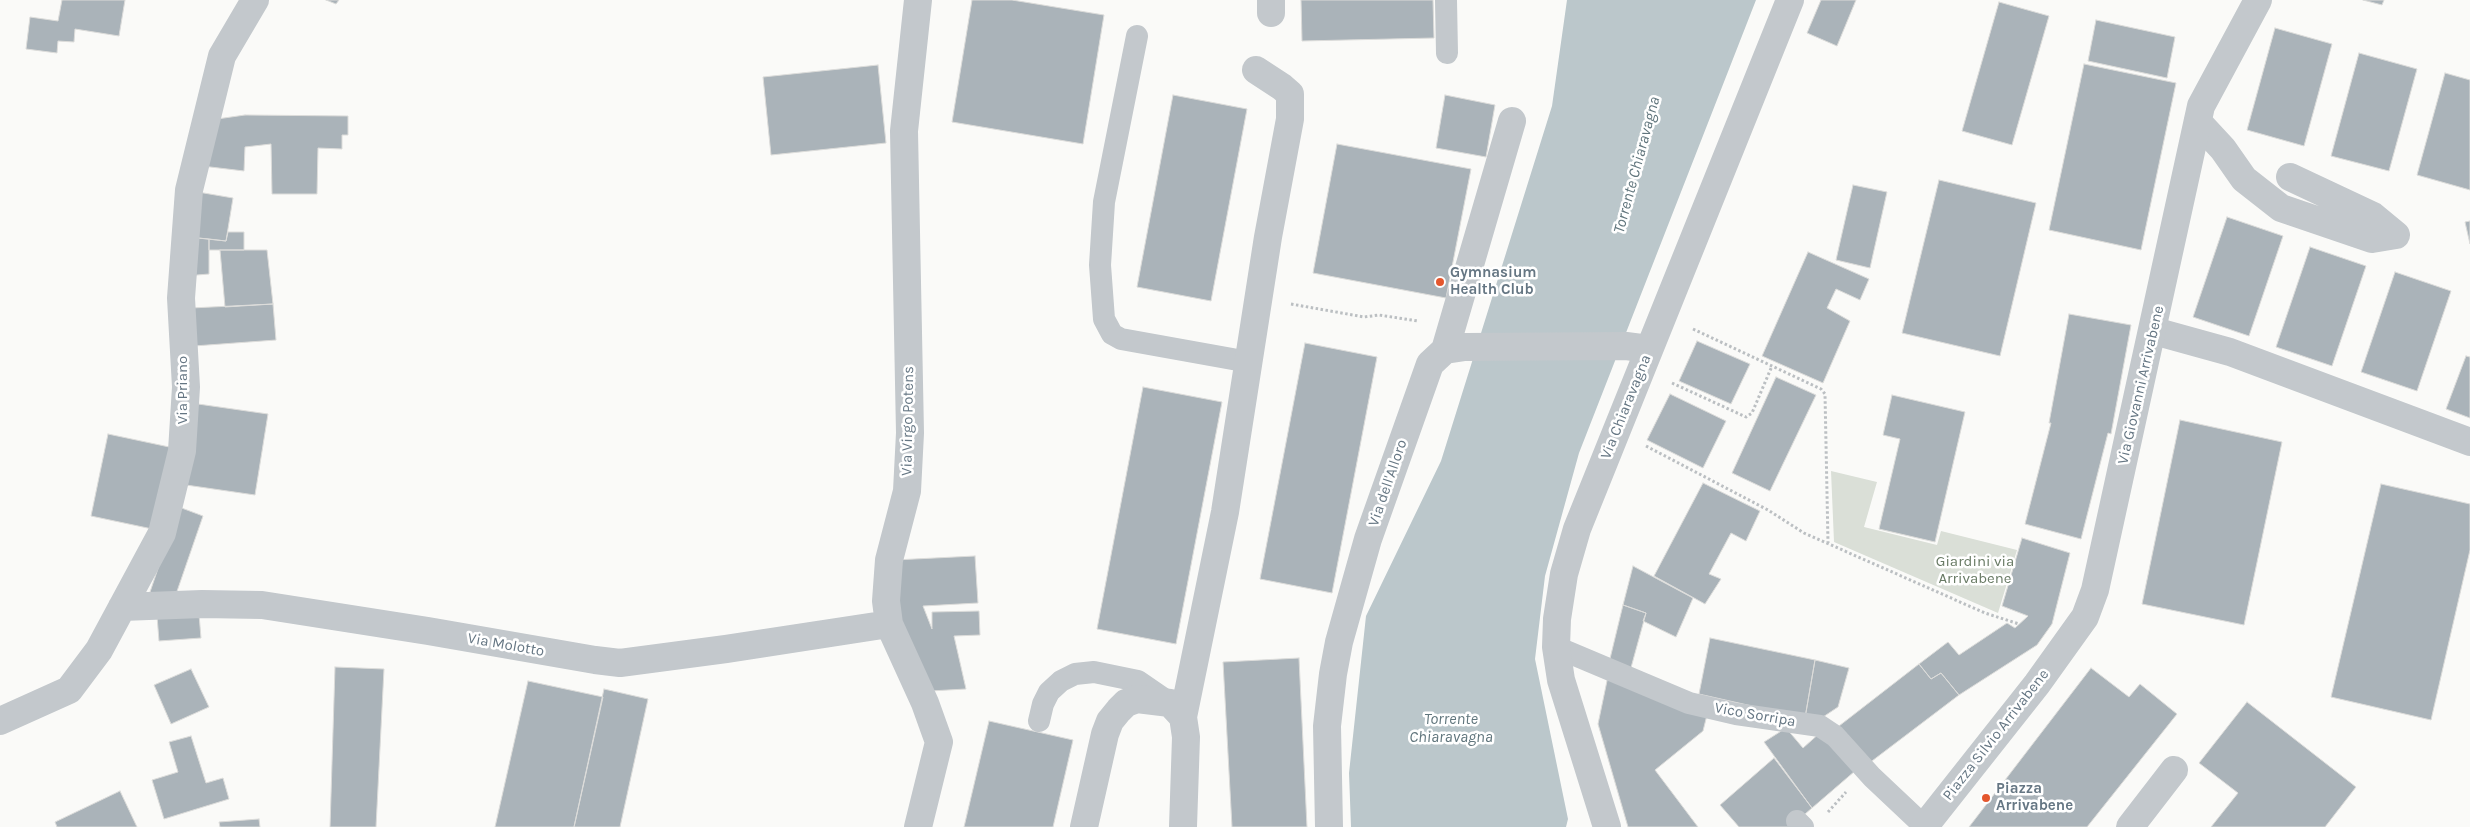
<!DOCTYPE html>
<html>
<head>
<meta charset="utf-8">
<style>
  body { margin:0 }
  canvas { display:block; background:#fafaf8 }
</style>
</head>
<body>
<canvas width="2470" height="827"></canvas>
<script>
const context = document.querySelector('canvas').getContext('2d');
context.lineJoin = 'round';
function fillPath(path, color) { context.fillStyle = color; context.fill(path, 'evenodd'); }
const shape = rows => new Path2D(rows.map(r => 'M' + r).join(''));
function strokePath(path, color, width, dash) { context.strokeStyle = color; context.lineWidth = width; context.lineCap = dash ? 'butt' : 'round'; context.setLineDash(dash || []); context.stroke(path); }
function write(font, color, halo, rows, align = 'center') {
  context.font = font + ' Karla,sans-serif'; context.lineWidth = 5; context.setLineDash([]); context.textBaseline = 'middle'; context.strokeStyle = halo; context.fillStyle = color; for (const [text, x, y, turn = 0] of rows) {
    context.save(); context.translate(x, y); context.rotate((+turn || 0) * Math.PI / 180); context.textAlign = isNaN(turn) ? turn : align; if (halo) context.strokeText(text, 0, 0); context.fillText(text, 0, 0); context.restore();
  }
}
const green = shape([
  [1831,471,1877,482,1864,527,1937,545,1941,531,2017,550,1998,613,1834,542]
]);
const water = shape([
  [1567,0,1756,0,1579,453,1545,576,1535,659,1568,819,1566,827,1351,827,1349,773,1366,616,1441,461,1552,106]
]);
const building = shape([
  [62,0,125,0,119,36,75,29,74,42,58,41,57,53,26,49,30,17,58,21,62,0],
  [326,0,339,0,336,4,326,0],
  [972,0,1012,0,1104,15,1083,144,952,122,972,0],
  [1301,0,1433,0,1434,38,1302,41,1301,0],
  [1821,0,1856,0,1837,46,1807,33,1821,0],
  [2363,0,2384,0,2382,5,2363,0],
  [1999,2,2049,16,2012,145,1962,131,1999,2],
  [2096,20,2175,37,2167,78,2088,61,2096,20],
  [2275,28,2332,44,2304,146,2247,130,2275,28],
  [2359,53,2417,69,2389,171,2331,156,2359,53],
  [2084,64,2176,83,2141,250,2049,230,2084,64],
  [878,65,886,143,771,155,763,77,878,65],
  [2445,73,2470,80,2470,190,2417,175,2445,73],
  [1173,95,1247,109,1211,301,1137,287,1173,95],
  [1445,95,1495,105,1486,157,1436,148,1445,95],
  [245,115,348,116,348,135,342,135,342,149,318,148,317,194,272,194,271,144,245,147,244,171,202,166,210,120,245,115],
  [1337,144,1471,169,1446,298,1313,273,1337,144],
  [1939,180,2036,203,2000,356,1902,333,1939,180],
  [1853,185,1887,192,1870,268,1836,260,1853,185],
  [192,191,233,198,226,241,188,237,192,191],
  [2227,217,2283,236,2249,336,2193,317,2227,217],
  [2470,221,2470,244,2465,222,2470,221],
  [228,232,244,232,244,250,209,250,209,239,226,241,228,232],
  [188,237,209,239,209,274,185,276,188,237],
  [2310,247,2366,266,2332,366,2276,347,2310,247],
  [220,250,267,250,273,304,225,307,220,250],
  [1808,252,1869,279,1860,300,1836,289,1827,308,1850,321,1823,383,1762,356,1808,252],
  [2395,272,2451,291,2417,391,2361,372,2395,272],
  [273,304,276,340,194,346,191,308,273,304],
  [2069,314,2131,325,2111,434,2108,433,2081,539,2025,524,2051,423,2049,423,2069,314],
  [1697,341,1750,364,1731,404,1679,381,1697,341],
  [1305,343,1377,357,1332,593,1260,579,1305,343],
  [2466,356,2470,357,2470,418,2446,409,2466,356],
  [1776,377,1816,395,1770,491,1732,473,1776,377],
  [1143,387,1222,402,1176,644,1097,629,1143,387],
  [1670,394,1726,421,1703,468,1647,440,1670,394],
  [1892,395,1965,412,1935,542,1879,529,1900,439,1883,435,1892,395],
  [198,404,268,414,255,495,186,485,198,404],
  [2180,420,2282,442,2244,625,2142,604,2180,420],
  [108,434,174,448,157,530,91,516,108,434],
  [1703,483,1760,511,1746,541,1731,533,1709,574,1721,579,1705,604,1654,576,1703,483],
  [2381,484,2470,504,2470,550,2431,720,2331,697,2381,484],
  [179,507,203,516,174,600,150,592,179,507],
  [2022,538,2070,553,2052,624,2037,645,1959,695,1941,673,1931,679,1919,664,1948,642,1959,655,2007,623,2015,628,2028,616,2002,606,2022,538],
  [975,556,978,603,923,606,932,629,932,612,979,611,980,635,954,636,966,689,930,691,894,613,894,560,975,556],
  [1633,566,1693,598,1676,637,1643,621,1646,613,1623,605,1633,566],
  [1623,605,1646,613,1629,675,1608,667,1623,605],
  [199,614,201,638,159,641,157,616,199,614],
  [1710,638,1815,660,1805,718,1699,694,1710,638],
  [1299,658,1307,827,1232,827,1223,662,1299,658],
  [1815,660,1849,668,1838,707,1817,721,1805,718,1815,660],
  [1919,664,1931,679,1941,673,1959,695,1868,764,1839,726,1919,664],
  [335,667,384,669,376,827,330,827,335,667],
  [2091,668,2129,697,2140,684,2177,714,2087,827,1969,827,2091,668],
  [191,669,209,707,171,724,154,685,191,669],
  [1608,676,1707,715,1703,731,1655,770,1698,827,1628,827,1598,724,1608,676],
  [528,681,603,697,574,827,495,827,528,681],
  [604,689,648,699,620,827,574,827,604,689],
  [2247,702,2356,787,2325,827,2211,827,2238,793,2199,763,2247,702],
  [989,721,1073,740,1053,827,964,827,989,721],
  [1786,728,1803,748,1822,731,1855,771,1812,808,1764,742,1786,728],
  [191,736,206,783,223,778,229,799,164,819,152,780,178,772,169,742,191,736],
  [1774,758,1812,808,1790,827,1739,827,1720,805,1774,758],
  [120,791,137,827,57,827,55,822,120,791],
  [259,819,260,827,220,827,219,822,259,819]
]);
const path = shape([
  [1291,304,1364,317,1379,315,1418,321],
  [1693,329,1821,389,1825,394,1828,543],
  [1672,383,1746,417,1752,413,1772,366],
  [1646,446,1768,510,1804,533,1985,613,2019,624],
  [1828,812,1846,792]
]);
const service = shape([
  [1446,0,1447,53],
  [1137,36,1104,202,1100,265,1104,319,1112,334,1121,339,1249,362],
  [1556,647,1689,703,1736,714,1820,726,1835,736,1872,777,1924,826],
  [1039,721,1043,704,1049,692,1061,681,1075,674,1094,672,1138,681,1170,703],
  [1797,821,1803,827]
]);
const minor = shape([
  [1271,0,1271,13],
  [2198,122,2223,149,2244,179,2281,208,2372,239,2396,235,2373,216,2290,177],
  [2154,331,2230,352,2470,442],
  [1445,350,1512,121],
  [122,607,202,604,262,605,428,631,595,660,620,663,726,649,889,624],
  [0,721,69,690,99,650,162,533,182,451,186,387,181,298,189,190,222,56,255,0],
  [918,827,939,742,925,703,889,624,886,601,889,560,907,491,910,433,904,131,918,0],
  [1084,827,1105,734,1110,721,1119,710,1126,703,1137,699,1170,703,1183,717],
  [1183,827,1186,737,1183,717,1225,512,1268,237,1290,119,1290,94,1282,87,1256,70],
  [1329,827,1327,726,1333,674,1339,642,1368,539,1430,364,1445,350,1465,347,1626,346,1649,349],
  [1607,827,1561,680,1556,647,1557,619,1564,574,1577,529,1790,0],
  [2130,827,2174,770]
]);
const tertiary = shape([
  [1924,827,2037,684,2085,617,2095,590,2201,106,2258,0]
]);
const markers = [
  [1440,282,5,"#e4572e"],
  [1986,798,5,"#e4572e"]
];
const poiNames = [
  ["Gymnasium",1450,273],
  ["Health Club",1450,290],
  ["Piazza",1996,789],
  ["Arrivabene",1996,806]
];
const streetNames = [
  ["Via Giovanni Arrivabene",2141,385,-77],
  ["Via Priano",183,390,-90],
  ["Via Chiaravagna",1626,407,-68],
  ["Via Virgo Potens",908,421,-89],
  ["Via dell'Alloro",1388,483,-71],
  ["Via Molotto",506,645,10],
  ["Vico Sorripa",1755,715,10],
  ["Piazza Silvio Arrivabene",1996,735,-52]
];
const parkNames = [
  ["Giardini via",1975,562],
  ["Arrivabene",1975,579]
];
const waterNames = [
  ["Torrente Chiaravagna",1637,165,-75],
  ["Torrente",1451,719],
  ["Chiaravagna",1451,737]
];
fillPath(green, '#dadfd7');
fillPath(water, '#bbc7cb');
fillPath(building, '#aab3b9');
strokePath(building, '#dcdcda', 1);
strokePath(path, '#bbbfc2', 3, [2.5, 2.5]);
strokePath(service, '#c3c8cc', 22);
strokePath(minor, '#c3c8cc', 28);
strokePath(tertiary, '#c3c8cc', 28);
for (const [x, y, r, color] of markers) { const dot = new Path2D(); dot.arc(x, y, r, 0, 2 * Math.PI); context.fillStyle = color; context.fill(dot); strokePath(dot, '#fff', 2); }
write('bold 15px', '#657683', '#fff', poiNames, 'left');
write('15px', '#657683', '#fff', streetNames);
write('15px', '#687a64', '#fff', parkNames);
write('italic 16px', '#60757c', '#fff', waterNames);
</script>
</body>
</html>
